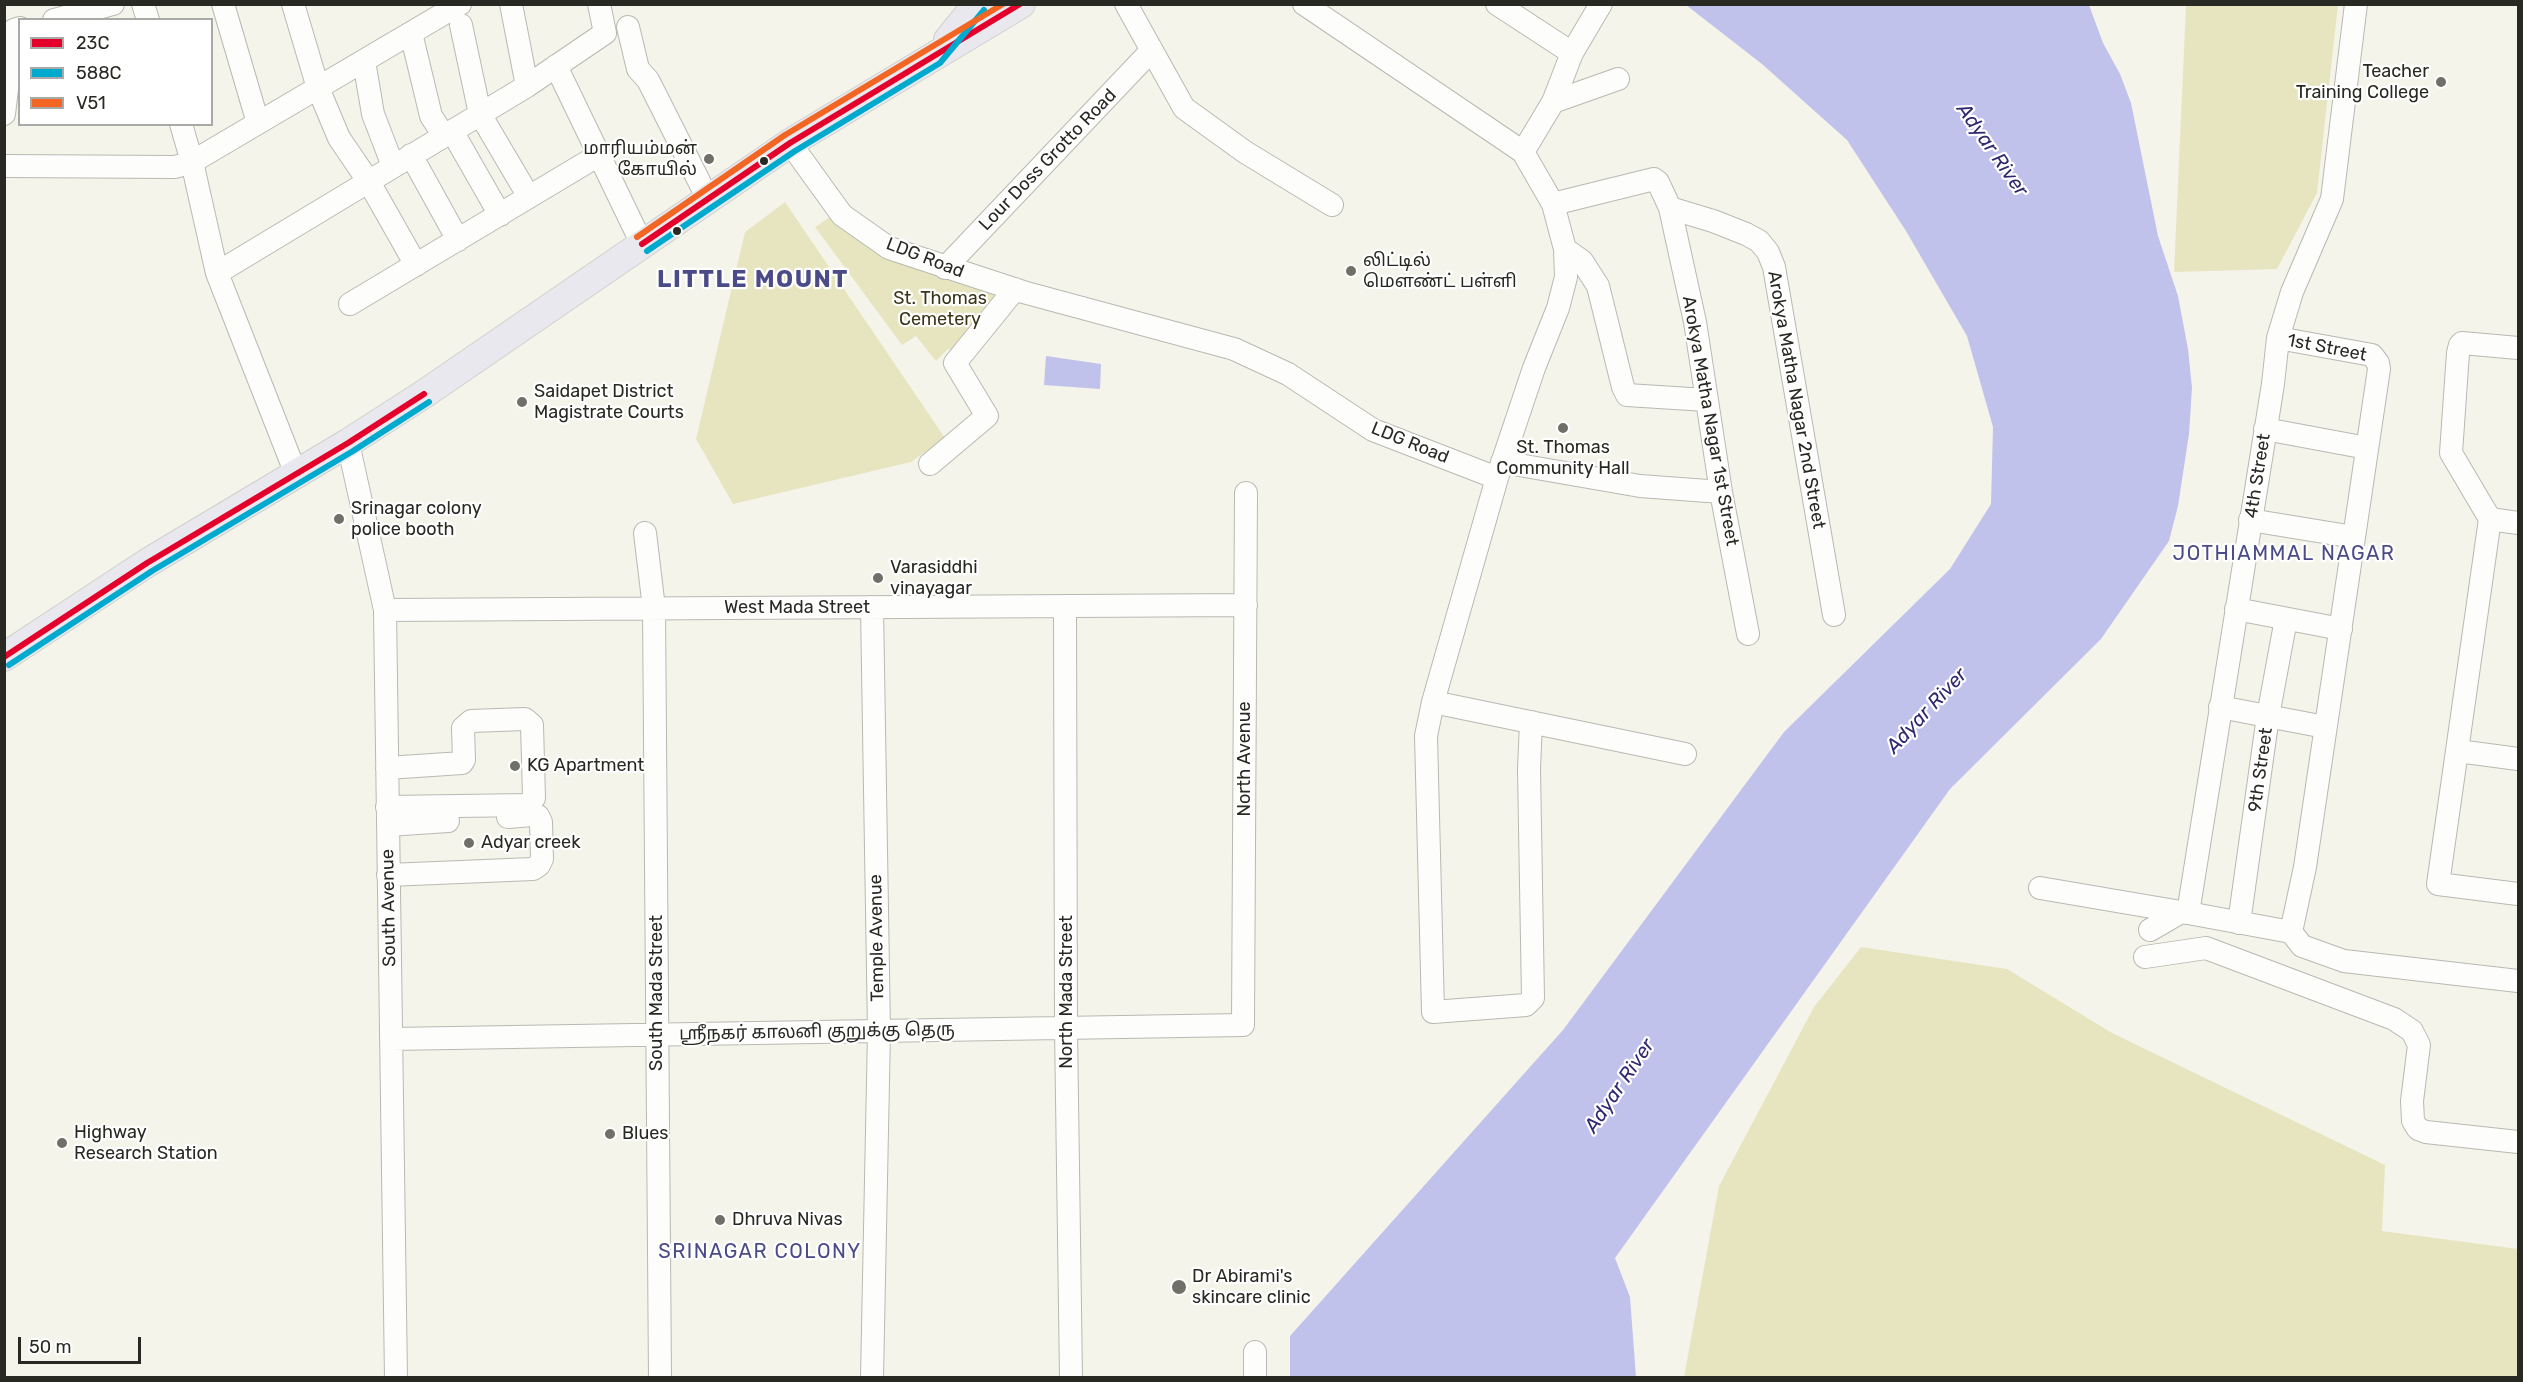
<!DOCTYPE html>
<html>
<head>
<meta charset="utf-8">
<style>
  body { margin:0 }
  #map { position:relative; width:2523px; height:1382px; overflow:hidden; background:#f4f4eb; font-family:Rubik,sans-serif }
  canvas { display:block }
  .frame { position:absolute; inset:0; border:6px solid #292923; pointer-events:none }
  .legend { position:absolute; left:18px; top:18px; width:195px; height:108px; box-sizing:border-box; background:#fff; border:2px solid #a9a9a7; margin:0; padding:8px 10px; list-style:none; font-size:18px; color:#292923 }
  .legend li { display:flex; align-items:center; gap:12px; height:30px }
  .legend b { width:30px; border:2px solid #a9a9a7 }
  .scale { position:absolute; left:18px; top:1337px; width:123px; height:27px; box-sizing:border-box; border:3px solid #292923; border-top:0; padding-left:8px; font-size:18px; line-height:21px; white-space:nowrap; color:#292923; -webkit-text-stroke:4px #fff; paint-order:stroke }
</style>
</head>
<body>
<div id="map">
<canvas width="2523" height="1382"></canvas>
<div class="frame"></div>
<ul class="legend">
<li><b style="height:8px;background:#e4002b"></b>23C</li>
<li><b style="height:8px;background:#00a9ce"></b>588C</li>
<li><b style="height:8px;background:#f26522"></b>V51</li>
</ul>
<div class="scale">50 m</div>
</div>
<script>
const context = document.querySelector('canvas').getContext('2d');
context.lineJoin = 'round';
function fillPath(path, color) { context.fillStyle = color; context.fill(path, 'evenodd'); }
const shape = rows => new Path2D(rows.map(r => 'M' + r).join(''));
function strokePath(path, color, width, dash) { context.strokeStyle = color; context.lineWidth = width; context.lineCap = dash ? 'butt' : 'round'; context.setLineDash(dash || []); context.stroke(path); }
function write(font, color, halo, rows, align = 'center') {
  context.font = font + ' Rubik,"Noto Sans Tamil",sans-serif'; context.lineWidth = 4.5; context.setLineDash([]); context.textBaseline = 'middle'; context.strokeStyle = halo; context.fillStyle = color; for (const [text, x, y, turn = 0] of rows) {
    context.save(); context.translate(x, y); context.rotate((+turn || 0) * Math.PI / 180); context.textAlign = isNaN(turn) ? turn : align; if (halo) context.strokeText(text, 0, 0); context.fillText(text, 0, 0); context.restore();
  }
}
const green = shape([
  [2186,5,2338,5,2317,193,2277,269,2174,272],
  [785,202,945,438,911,462,733,504,696,439,745,232],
  [833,215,1004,292,951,351,948,349,936,361,916,336,902,345,815,227],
  [1861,947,2007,969,2112,1033,2385,1165,2382,1231,2518,1249,2518,1377,1684,1377,1719,1186,1814,1007]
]);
const water = shape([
  [1686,5,2089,5,2103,43,2120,74,2131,103,2158,236,2178,296,2188,349,2192,388,2189,434,2178,506,2169,541,2101,639,1950,789,1615,1258,1630,1297,1636,1377,1290,1377,1290,1336,1563,1030,1784,732,1950,569,1991,504,1993,427,1967,336,1906,231,1847,140,1762,64],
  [1046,356,1101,364,1100,389,1044,385]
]);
const minor = shape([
  [143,4,148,20],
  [223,4,258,123],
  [293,4,318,88,339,138,369,182,416,265],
  [511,4,527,86],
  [1126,4,1184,108,1245,152,1332,205],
  [1304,4,1523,152,1553,204,1565,249,1566,277,1558,308,1534,368,1497,478,1433,702,1426,736,1433,1012,1526,1005,1533,998,1529,769,1531,722],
  [1497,4,1572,53],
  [54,20,113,4],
  [461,25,480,114,529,197],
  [628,27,638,69,648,80,708,199],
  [411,33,431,116,444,136],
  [364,61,373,114,393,166],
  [556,66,642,244],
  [1553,102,1618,79],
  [4,114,14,30,20,28],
  [181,124,192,162,217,273,296,474],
  [452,131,500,215],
  [790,143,842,215,889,248,1023,292,1234,349,1288,374,1373,430,1497,478],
  [1523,152,1553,102,1572,53,1601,4],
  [411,155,458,240],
  [4,166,175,167,192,162,460,4],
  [1553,204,1654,179,1658,182,1670,208,1713,221,1746,234,1759,241,1768,252,1774,267,1834,615],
  [1670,208,1695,322,1721,492,1748,634],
  [1565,249,1582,261,1598,286,1623,387,1627,395,1706,400],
  [945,268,1150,52],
  [217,273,527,86,605,33,599,4],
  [350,304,599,155],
  [2518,348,2462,343,2460,345,2458,353,2451,453,2490,519,2438,884,2518,894],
  [2265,429,2367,448],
  [348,443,385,610,396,1378],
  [1502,462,1640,486,1721,492],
  [930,464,987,416,955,363,1015,289],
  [2490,519,2518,523],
  [2250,520,2354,537],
  [645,533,654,608,660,1378],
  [1065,606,1066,1028,1071,1378],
  [2236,609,2341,629],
  [385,610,1246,605],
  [1433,702,1685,754],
  [2220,707,2325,727],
  [2458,751,2518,759],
  [387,768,462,763,464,760,463,728,471,721,525,719,532,725,534,798,527,805,387,807],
  [388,825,448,821],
  [388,875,533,869,539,865,542,859,541,822,538,816,532,815,508,817],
  [2040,888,2181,912],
  [2188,913,2291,932,2305,867,2379,369,2378,363,2372,355,2278,338],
  [2239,923,2268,716,2286,619],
  [2150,930,2181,912,2188,913,2273,384,2278,338,2292,292,2332,199,2356,4],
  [2291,932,2302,946,2344,961,2518,981],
  [2145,957,2206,948,2394,1019,2412,1031,2419,1045,2412,1101,2413,1121,2418,1129,2426,1132,2518,1142],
  [391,1039,1243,1025,1246,493],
  [1255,1352,1255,1378],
  [872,1378,879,1031,872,607]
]);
const major = shape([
  [948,40,977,4],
  [4,657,147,563,348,443,424,394,790,143,1021,4]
]);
const bus1 = shape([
  [642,244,790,143,1020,4],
  [4,657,147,563,348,443,424,394]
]);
const bus2 = shape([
  [647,251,795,151,940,63,984,10],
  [9,665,152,571,353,451,429,402]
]);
const bus3 = shape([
  [637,237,785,135,1003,4]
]);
const markers = [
  [2441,82,6,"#707069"],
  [709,159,6,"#707069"],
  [764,161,5,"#292923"],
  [677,231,5,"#292923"],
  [1351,271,6,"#707069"],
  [522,402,6,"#707069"],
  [1563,428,6,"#707069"],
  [339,519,6,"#707069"],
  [878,578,6,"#707069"],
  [515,766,6,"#707069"],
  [469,843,6,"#707069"],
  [610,1134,6,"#707069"],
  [62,1143,6,"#707069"],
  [720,1220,6,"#707069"],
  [1179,1287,8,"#707069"]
];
const poiNames = [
  ["Teacher",2429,72,"right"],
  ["Training College",2429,93,"right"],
  ["மாரியம்மன்",697,149,"right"],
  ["கோயில்",697,170,"right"],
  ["லிட்டில்",1363,261],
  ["மௌண்ட் பள்ளி",1363,282],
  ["Saidapet District",534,392],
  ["Magistrate Courts",534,413],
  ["St. Thomas",1563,448,"center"],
  ["Community Hall",1563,469,"center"],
  ["Srinagar colony",351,509],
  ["police booth",351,530],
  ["Varasiddhi",890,568],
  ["vinayagar",890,589],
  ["KG Apartment",527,766],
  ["Adyar creek",481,843],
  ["Highway",74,1133],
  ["Research Station",74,1154],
  ["Blues",622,1134],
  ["Dhruva Nivas",732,1220],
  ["Dr Abirami's",1192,1277],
  ["skincare clinic",1192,1298]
];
const streetNames = [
  ["Lour Doss Grotto Road",1048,160,-46],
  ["LDG Road",925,258,21],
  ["1st Street",2327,348,11],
  ["Arokya Matha Nagar 2nd Street",1796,400,80],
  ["Arokya Matha Nagar 1st Street",1710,421,80],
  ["LDG Road",1410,443,22],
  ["4th Street",2258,476,-81],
  ["West Mada Street",797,608],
  ["North Avenue",1245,759,-90],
  ["9th Street",2261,770,-82],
  ["South Avenue",389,908,-91],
  ["Temple Avenue",877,938,-91],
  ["North Mada Street",1067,992,-90],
  ["South Mada Street",657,993,-90],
  ["ஸ்ரீநகர் காலனி குறுக்கு தெரு",817,1032,-1]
];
const parkNames = [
  ["St. Thomas",940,299],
  ["Cemetery",940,320]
];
const waterNames = [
  ["Adyar River",1992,150,55],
  ["Adyar River",1927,711,-47],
  ["Adyar River",1620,1086,-56]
];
const neighbourhoodNames = [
  ["JOTHIAMMAL NAGAR",2284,554],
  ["SRINAGAR COLONY",760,1252]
];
const districtNames = [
  ["LITTLE MOUNT",753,280]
];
fillPath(green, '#e7e5c0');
fillPath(water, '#c0c2eb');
strokePath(minor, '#b9b9b2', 24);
strokePath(major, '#d0d0cc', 30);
strokePath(minor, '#fdfdfc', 22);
strokePath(major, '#e9e8ee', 28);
strokePath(bus1, '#e4002b', 6);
strokePath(bus2, '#00a9ce', 6);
strokePath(bus3, '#f26522', 6);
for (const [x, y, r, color] of markers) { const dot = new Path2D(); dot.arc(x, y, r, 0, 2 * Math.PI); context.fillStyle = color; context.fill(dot); strokePath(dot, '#fff', 2); }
write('18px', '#292923', '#fff', poiNames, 'left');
write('18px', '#292923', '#fff', streetNames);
write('18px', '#383516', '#fff', parkNames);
write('italic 20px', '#302870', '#fff', waterNames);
context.letterSpacing = '1.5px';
write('20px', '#4c4b89', '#fff', neighbourhoodNames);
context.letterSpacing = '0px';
context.letterSpacing = '1.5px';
write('bold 24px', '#4c4b89', '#fff', districtNames);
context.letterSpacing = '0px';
</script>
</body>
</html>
